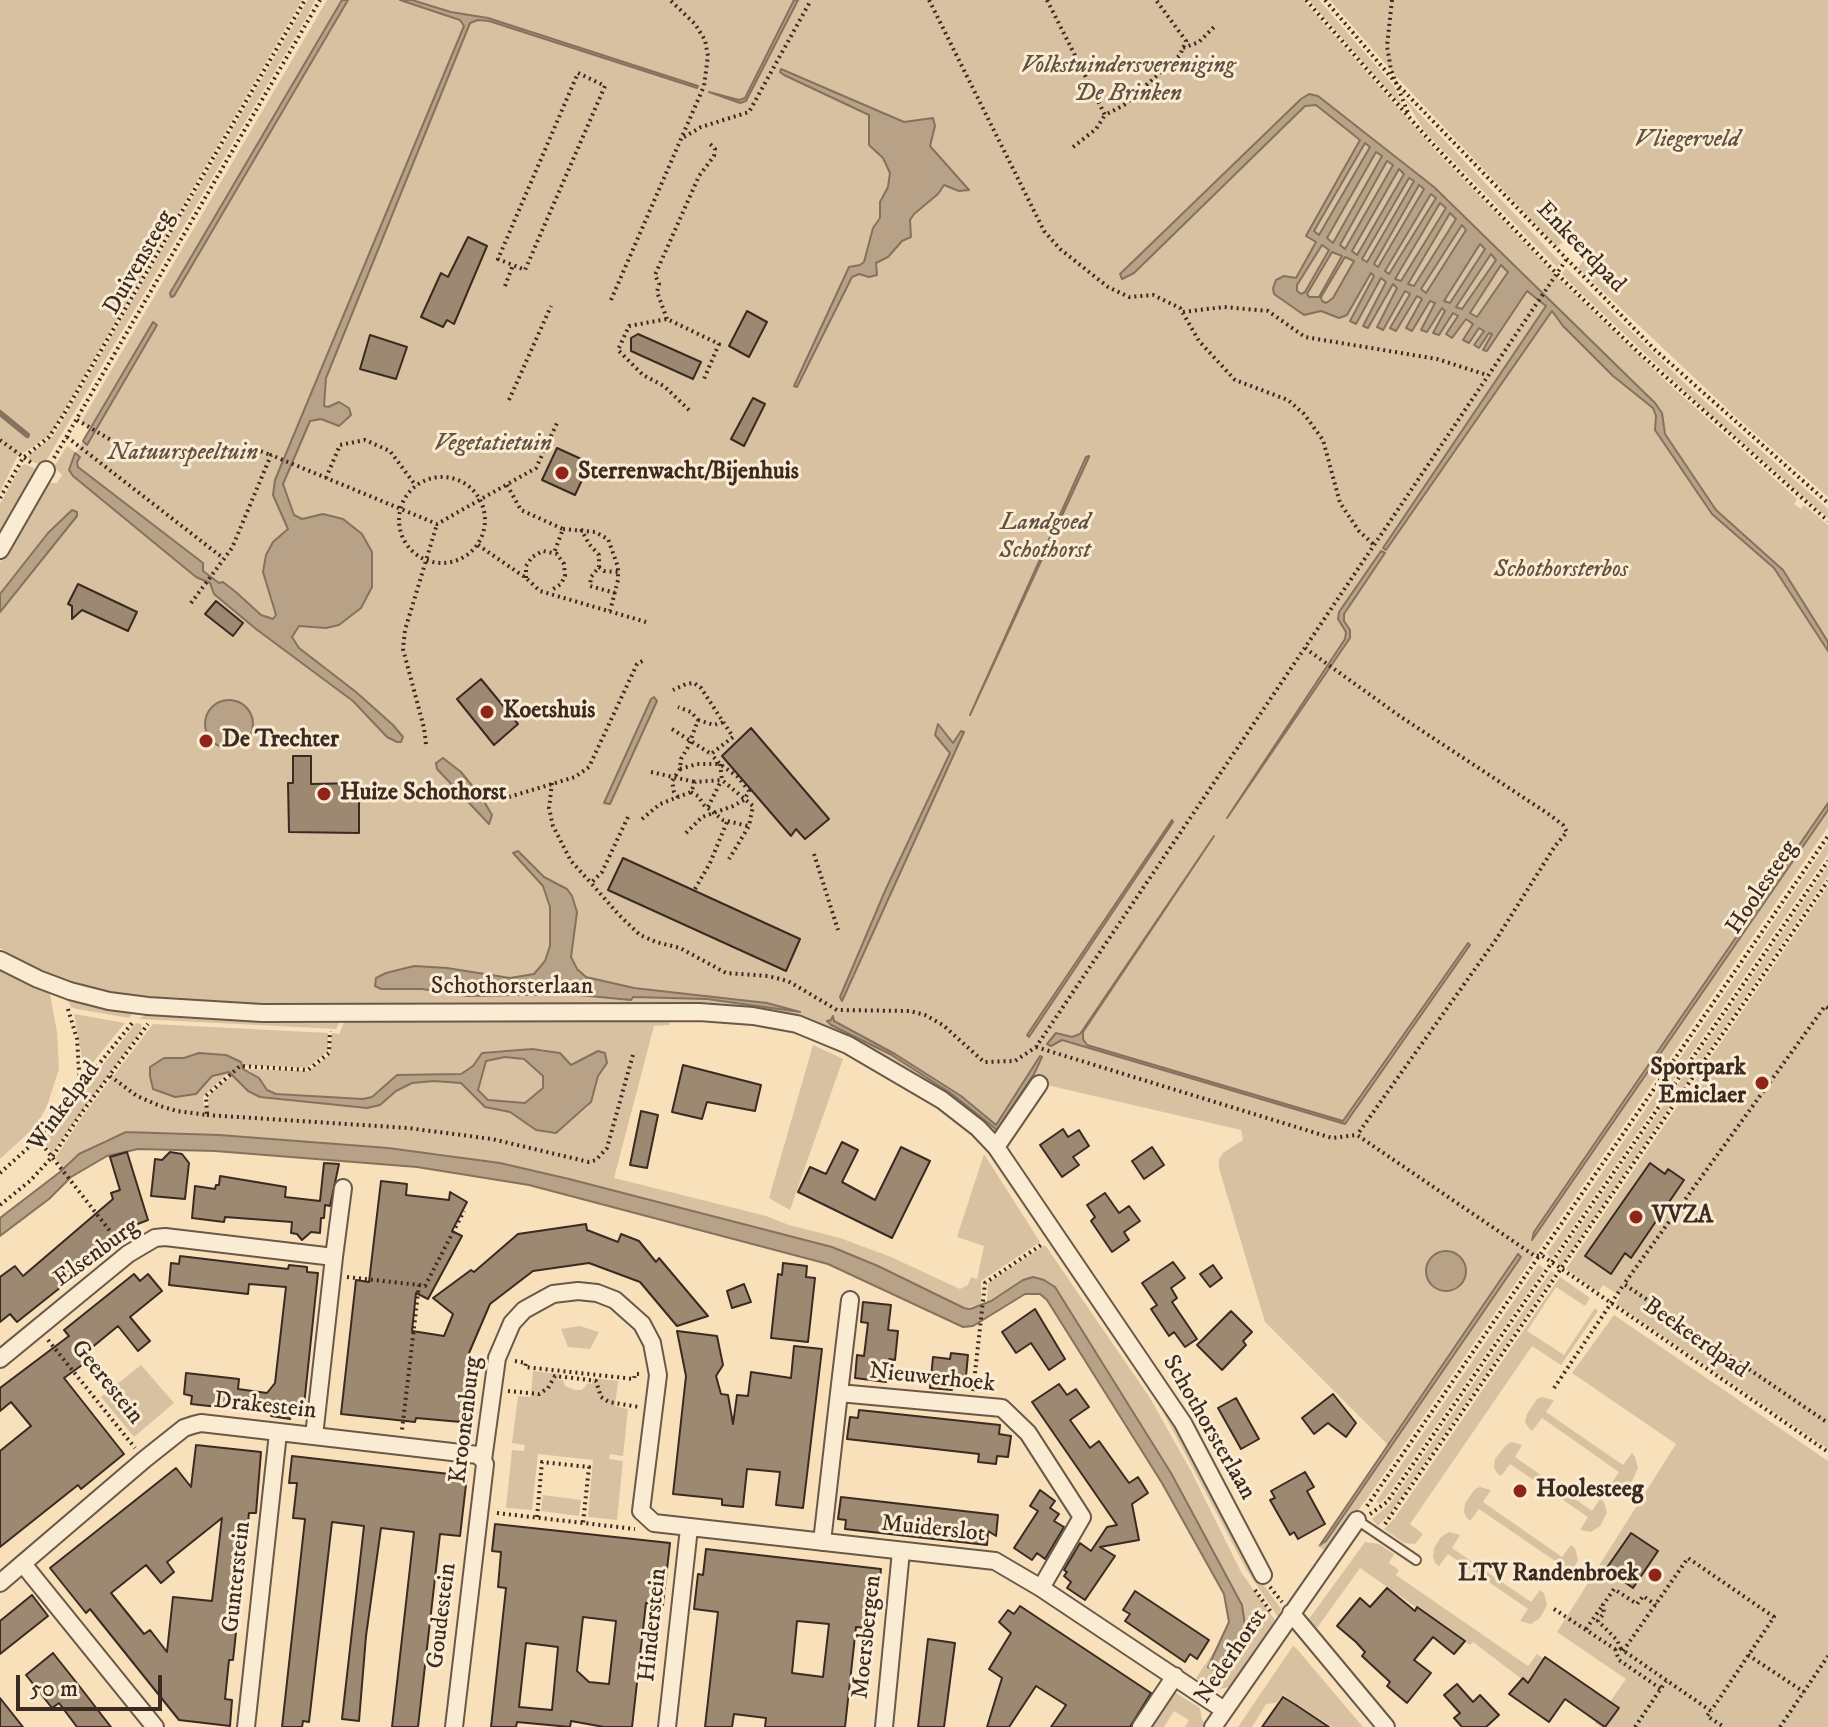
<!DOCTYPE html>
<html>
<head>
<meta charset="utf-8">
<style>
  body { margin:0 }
  #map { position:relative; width:1828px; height:1727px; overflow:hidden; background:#f8e0bb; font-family:"IM FELL DW Pica",serif }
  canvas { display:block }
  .scale { position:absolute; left:16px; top:1675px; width:146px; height:36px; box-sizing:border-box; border:4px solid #3a2a21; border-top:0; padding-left:10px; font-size:24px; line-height:28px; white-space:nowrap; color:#3a2a21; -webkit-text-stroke:6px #faebd3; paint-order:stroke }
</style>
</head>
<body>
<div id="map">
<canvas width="1828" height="1727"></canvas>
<div class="scale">50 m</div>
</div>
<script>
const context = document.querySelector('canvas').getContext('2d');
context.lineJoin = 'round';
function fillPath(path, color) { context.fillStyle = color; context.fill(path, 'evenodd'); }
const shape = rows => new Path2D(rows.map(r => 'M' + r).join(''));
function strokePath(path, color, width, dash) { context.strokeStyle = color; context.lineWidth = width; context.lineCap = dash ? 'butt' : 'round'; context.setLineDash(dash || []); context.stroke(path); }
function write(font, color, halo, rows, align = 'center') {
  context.font = font + ' "IM FELL DW Pica",serif'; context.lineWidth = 6; context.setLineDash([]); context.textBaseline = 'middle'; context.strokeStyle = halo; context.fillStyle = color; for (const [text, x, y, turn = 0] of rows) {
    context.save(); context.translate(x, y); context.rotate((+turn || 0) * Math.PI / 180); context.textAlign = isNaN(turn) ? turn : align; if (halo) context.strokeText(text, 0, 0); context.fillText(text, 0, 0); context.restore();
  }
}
const green = shape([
  [0,0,302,0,50,435,25,452,19,453,0,492],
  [308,0,315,0,308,15,43,466,29,460,28,456,54,435],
  [327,0,342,0,170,293,172,297,348,0,1303,0,1435,150,1561,281,1671,386,1797,499,1794,504,1801,509,1804,505,1828,525,1828,827,1535,1255,1531,1253,1533,1258,1366,1500,1326,1551,1317,1546,1324,1543,1390,1447,1265,1322,1219,1168,1219,1159,1223,1153,1243,1140,1241,1130,1038,1083,996,1138,807,1021,256,1009,154,1000,93,991,40,972,0,948,0,562,44,486,48,483,57,483,62,475,54,467,67,446,76,453,91,428,81,422],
  [1309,0,1319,0,1394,86,1403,108],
  [1330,0,1828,0,1828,497,1735,416,1578,268,1585,258,1585,250,1582,244,1584,239,1581,236,1578,241,1564,241,1557,247,1396,76],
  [1403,96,1561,263,1557,267,1425,132],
  [1566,268,1688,386,1828,509,1828,518,1705,410,1581,293,1562,274],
  [25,464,41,471,0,541,0,504,21,466],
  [1828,842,1828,854,1551,1259,1547,1253],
  [1828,866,1828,876,1561,1266,1558,1264,1557,1260],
  [1828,886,1828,1449,1616,1304,1620,1296,1603,1285,1598,1292,1566,1269],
  [0,968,50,994,57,1032,59,1069,47,1106,36,1126,0,1159],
  [66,995,135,1010,129,1018,77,1009,71,1007],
  [150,1012,342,1018,336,1029,139,1019],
  [74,1014,125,1023,90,1066,83,1063],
  [346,1018,668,1019,670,1025,654,1026,614,1178,766,1216,789,1225,840,1238,891,1257,960,1289,968,1285,971,1277,977,1279,984,1246,957,1237,984,1154,1040,1242,981,1281,981,1304,964,1308,878,1266,832,1247,569,1179,444,1154,219,1135,145,1132,126,1132,105,1140,79,1154,64,1168,57,1161,56,1157,82,1117,153,1024,328,1033,328,1051,307,1068,240,1065,232,1058,210,1054,175,1058,150,1067,151,1084,166,1095,175,1096,196,1094,212,1076,229,1072,203,1097,204,1107,208,1106,209,1095,232,1075,248,1091,260,1097,367,1108,412,1083,434,1081,461,1083,485,1107,510,1112,529,1123,556,1133,588,1107,598,1076,607,1063,590,1057,571,1065,560,1053,542,1049,491,1051,482,1053,473,1066,461,1074,398,1075,372,1097,363,1099,276,1094,267,1090,250,1071,243,1069,309,1071,330,1055,332,1033,339,1034],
  [136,1023,141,1024,142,1029,52,1153,43,1141],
  [813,1045,843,1059,790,1210,769,1198],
  [505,1057,526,1060,543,1076,543,1088,525,1103,488,1100,478,1090,486,1061],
  [989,1148,1169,1411,1258,1577,1281,1609,1278,1617,1246,1569,1160,1406,988,1154],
  [1045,1245,1150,1398,1191,1471,1241,1572,1275,1620,1230,1687,1213,1690,1196,1678,1219,1644,1208,1664,1222,1670,1236,1648,1241,1638,1242,1605,1171,1473,1055,1287,1033,1277,1023,1280,987,1302,988,1283],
  [1539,1264,1544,1269,1390,1492,1381,1503,1377,1503,1377,1500],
  [1551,1271,1555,1273,1391,1512,1378,1526,1372,1519,1389,1505],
  [1560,1277,1590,1298,1585,1306,1556,1287,1527,1331,1564,1355,1595,1308,1598,1311,1561,1365,1532,1346,1410,1524,1423,1534,1415,1544,1404,1543,1384,1529,1394,1519],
  [1614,1315,1828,1461,1828,1727,1601,1727,1595,1723,1626,1679,1557,1632,1676,1444,1572,1373],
  [580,1326,599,1332,590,1349,568,1347,561,1329],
  [141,1365,174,1403,134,1437,101,1397],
  [533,1371,559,1374,558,1380,563,1380,565,1386,575,1390,582,1390,588,1383,592,1384,593,1378,618,1381,615,1406,628,1409,623,1456,610,1454,609,1459,623,1461,617,1520,588,1517,593,1460,538,1454,532,1510,506,1508,512,1450,524,1451,525,1445,512,1443,518,1396,531,1397],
  [1542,1397,1554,1400,1546,1412,1623,1465,1632,1453,1635,1457,1638,1468,1632,1481,1623,1487,1611,1484,1619,1472,1542,1418,1532,1431,1528,1427,1525,1422,1527,1414,1537,1399],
  [1511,1442,1522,1445,1515,1457,1592,1511,1600,1499,1604,1502,1607,1513,1600,1526,1591,1532,1580,1530,1588,1517,1510,1464,1501,1476,1497,1473,1494,1467,1495,1459,1506,1445],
  [1480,1487,1491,1490,1483,1502,1562,1557,1571,1545,1575,1548,1578,1560,1571,1573,1562,1578,1551,1576,1558,1563,1479,1509,1470,1521,1466,1517,1464,1512,1465,1503,1475,1489],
  [543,1495,581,1500,579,1516,541,1511],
  [1449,1532,1460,1535,1452,1548,1531,1602,1540,1590,1544,1593,1547,1605,1540,1618,1531,1624,1520,1621,1528,1609,1448,1554,1439,1566,1435,1563,1433,1557,1434,1548,1441,1537],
  [1365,1542,1379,1544,1394,1554,1389,1563,1399,1570,1396,1575,1528,1666,1537,1654,1544,1659,1532,1676,1531,1686,1473,1642,1470,1645,1360,1568,1317,1628,1309,1619],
  [1293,1646,1296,1648,1363,1727,1332,1727,1283,1695,1276,1703,1266,1704,1252,1727,1238,1727],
  [1176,1693,1200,1708,1202,1720,1206,1723,1203,1727,1185,1727,1189,1720,1174,1711,1164,1727,1147,1727,1168,1694]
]);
const water = shape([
  [342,0,348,0,174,296,171,297,170,293,342,0],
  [400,0,412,0,451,12,488,18,698,86,697,88,489,21,478,20,470,23,326,378,324,406,328,407,339,402,349,408,351,415,339,426,321,419,310,421,283,484,294,515,302,519,323,514,343,519,362,534,372,552,372,587,361,608,339,625,326,628,299,626,292,637,299,648,356,692,393,725,403,737,401,742,397,742,387,737,353,701,256,629,214,594,210,583,196,577,73,476,69,470,75,453,80,457,77,462,78,467,203,563,203,571,219,583,223,582,237,593,261,615,273,619,276,615,263,572,266,555,273,542,288,529,273,495,275,480,464,26,460,20,400,0],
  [794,0,798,0,746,101,740,103,709,92,739,100,745,98,794,0],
  [781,69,904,122,933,118,935,126,930,146,969,190,959,191,944,185,938,194,914,214,910,220,911,237,902,241,888,257,876,263,877,275,869,277,859,274,852,277,797,387,794,386,849,267,860,265,864,262,873,228,880,218,880,202,888,187,890,173,883,158,869,145,869,115,784,75,780,72,781,69],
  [1309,94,1318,96,1434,187,1655,403,1662,413,1665,434,1716,510,1783,570,1828,642,1828,651,1774,568,1712,514,1655,430,1656,416,1653,408,1613,376,1563,326,1552,311,1386,550,1383,548,1546,306,1527,291,1487,351,1483,350,1492,334,1489,333,1479,348,1474,345,1484,331,1479,328,1469,343,1463,340,1473,324,1466,319,1452,338,1446,334,1458,316,1453,313,1439,335,1433,333,1445,311,1442,308,1427,332,1421,330,1435,303,1430,301,1412,331,1406,328,1422,299,1417,296,1396,331,1390,328,1410,294,1405,291,1383,330,1377,327,1397,288,1393,284,1368,328,1363,326,1386,282,1381,278,1356,324,1350,321,1374,276,1371,273,1347,315,1339,318,1321,311,1304,315,1274,294,1273,288,1276,280,1284,276,1296,278,1316,242,1306,236,1307,234,1360,140,1316,105,1305,106,1134,273,1122,279,1120,274,1301,99,1309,94],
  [1365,143,1370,147,1319,235,1314,231,1365,143],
  [1376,152,1382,156,1333,243,1327,238,1376,152],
  [1387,161,1393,165,1345,249,1340,245,1387,161],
  [1399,169,1404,174,1357,255,1352,251,1399,169],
  [1409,178,1414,181,1367,262,1362,259,1409,178],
  [1419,185,1424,189,1378,267,1374,264,1419,185],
  [1431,194,1436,198,1389,274,1385,271,1431,194],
  [1440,203,1446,208,1401,281,1395,279,1440,203],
  [1450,213,1456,219,1414,286,1408,284,1450,213],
  [1462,225,1466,230,1426,293,1421,289,1462,225],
  [1480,244,1485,249,1450,303,1444,301,1480,244],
  [1322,245,1329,250,1305,292,1301,294,1297,291,1297,285,1322,245],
  [1332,252,1342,256,1319,297,1309,297,1307,294,1332,252],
  [1491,254,1496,260,1462,309,1456,307,1491,254],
  [1345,257,1354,261,1333,298,1326,303,1322,301,1321,297,1345,257],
  [1501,265,1508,272,1477,317,1470,313,1501,265],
  [153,322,157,325,87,445,83,441,153,322],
  [1089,456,1089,457,970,715,1086,457,1089,456],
  [72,510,77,512,77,516,0,612,0,594,48,533,72,510],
  [1381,551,1385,553,1344,614,1344,621,1350,630,1350,638,1227,818,1345,639,1346,632,1338,619,1339,612,1381,551],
  [654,697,657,701,610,804,604,803,651,699,654,697],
  '205 724a24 24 0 1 1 48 0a24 24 0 1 1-48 0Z',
  [938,724,953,743,961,731,964,732,842,1001,840,997,885,891,950,753,935,735,938,724],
  [443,758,461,772,482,798,492,815,489,824,437,769,436,763,443,758],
  [1828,803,1828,810,1532,1240,1534,1232,1828,803],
  [1172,820,1173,822,1029,1037,1027,1035,1172,820],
  [1214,836,1083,1032,1083,1039,1087,1045,1343,1121,1468,943,1470,945,1345,1124,1062,1040,1051,1046,1047,1044,1056,1033,1072,1037,1080,1034,1214,836],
  [518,851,544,877,567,889,572,896,577,912,571,957,577,969,586,977,634,988,767,1003,800,1012,707,999,633,997,631,1000,568,994,468,996,422,989,381,989,375,986,376,978,386,973,414,966,447,968,510,978,534,974,545,961,550,946,550,907,543,886,513,853,518,851],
  [833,1016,834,1021,895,1054,961,1096,996,1125,1040,1056,1042,1057,1034,1074,997,1130,952,1094,890,1054,831,1025,827,1021,831,1020,833,1016],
  [532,1049,560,1053,571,1065,598,1051,605,1053,607,1063,598,1076,591,1102,556,1133,536,1130,510,1112,485,1107,461,1083,434,1081,412,1083,396,1091,380,1105,367,1108,260,1097,248,1091,229,1072,212,1076,196,1094,175,1097,153,1089,150,1076,150,1067,164,1058,184,1058,199,1053,226,1055,241,1062,243,1069,259,1078,267,1090,276,1094,363,1099,372,1097,397,1075,461,1074,473,1066,482,1053,532,1049],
  [505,1057,524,1059,543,1076,543,1088,525,1103,488,1100,478,1090,486,1061,505,1057],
  [126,1132,219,1135,388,1148,500,1163,569,1179,832,1247,878,1266,964,1308,970,1309,991,1301,1023,1280,1033,1277,1044,1280,1055,1287,1171,1473,1242,1605,1245,1625,1241,1638,1222,1670,1216,1671,1208,1667,1229,1622,1224,1594,1162,1483,1047,1300,1040,1294,1025,1294,973,1326,963,1327,828,1264,529,1185,417,1167,215,1151,138,1149,107,1156,71,1177,49,1199,0,1236,0,1218,60,1172,79,1154,126,1132],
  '1426 1271a20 20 0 1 1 40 0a20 20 0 1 1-40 0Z',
  [1518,1254,1521,1257,1326,1541,1320,1545,1518,1254]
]);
const stream = shape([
  [0,413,27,435]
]);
const building = shape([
  [468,237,487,246,454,324,447,320,443,327,421,317,441,273,448,277,468,237],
  [747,311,767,322,749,357,729,346,747,311],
  [638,334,701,362,693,379,631,351,631,338,638,334],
  [370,335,407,347,396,379,360,369,370,335],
  [753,398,765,404,744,446,731,439,753,398],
  [557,448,590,463,575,495,542,480,557,448],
  [78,584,137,612,128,631,82,610,72,619,72,606,68,604,78,584],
  [216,601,243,623,233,636,205,614,216,601],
  [481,679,518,724,494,745,457,699,481,679],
  [751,728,829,819,805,839,796,829,791,836,722,756,751,728],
  [293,756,311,756,311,784,359,783,359,833,289,832,288,783,293,783,293,756],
  [623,858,800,939,786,971,608,890,623,858],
  [683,1065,761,1085,755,1111,707,1102,702,1119,672,1112,683,1065],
  [641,1111,658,1115,647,1168,630,1165,641,1111],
  [1063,1129,1068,1137,1079,1130,1089,1146,1073,1157,1079,1165,1062,1177,1040,1145,1063,1129],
  [842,1142,858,1150,842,1182,875,1200,901,1147,930,1161,892,1238,798,1192,810,1167,826,1174,842,1142],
  [1152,1147,1164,1165,1144,1179,1132,1161,1152,1147],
  [127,1152,148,1220,122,1230,106,1244,110,1248,17,1322,10,1314,0,1322,0,1277,15,1266,23,1276,113,1199,111,1193,120,1190,110,1157,127,1152],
  [170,1152,182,1154,189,1163,185,1199,151,1196,155,1159,162,1160,170,1152],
  [324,1163,339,1164,330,1206,325,1205,324,1218,321,1218,320,1233,311,1232,302,1240,297,1234,291,1233,292,1222,225,1217,224,1222,192,1218,195,1186,215,1189,216,1185,219,1185,220,1176,286,1187,285,1197,320,1201,324,1163],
  [1650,1163,1665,1174,1668,1169,1684,1180,1631,1258,1625,1253,1611,1274,1585,1256,1650,1163],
  [381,1181,407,1184,406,1195,449,1200,450,1192,467,1202,452,1231,462,1236,428,1299,416,1293,412,1331,444,1336,453,1314,433,1298,471,1270,474,1272,518,1234,586,1224,587,1230,618,1242,621,1234,639,1241,656,1262,659,1258,708,1316,677,1326,640,1282,589,1263,533,1271,490,1304,469,1353,461,1422,416,1418,415,1422,341,1414,356,1280,369,1282,381,1181],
  [1105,1193,1119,1213,1129,1206,1140,1221,1124,1232,1129,1240,1112,1252,1091,1221,1095,1217,1087,1205,1105,1193],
  [180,1256,288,1269,289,1265,307,1267,307,1272,318,1273,303,1415,291,1413,290,1419,271,1416,272,1411,228,1404,227,1408,191,1404,192,1396,184,1394,186,1373,239,1379,238,1389,267,1393,275,1383,286,1287,249,1284,248,1294,169,1285,171,1263,179,1264,180,1256],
  [1173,1262,1185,1278,1171,1288,1177,1298,1172,1302,1197,1339,1185,1347,1174,1332,1169,1336,1151,1309,1157,1305,1142,1283,1173,1262],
  [783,1263,807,1266,806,1277,815,1278,808,1342,771,1338,778,1274,782,1275,783,1263],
  [1213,1265,1222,1278,1210,1287,1200,1274,1213,1265],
  [134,1274,140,1281,148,1274,162,1291,130,1317,150,1341,138,1351,118,1326,84,1354,89,1360,64,1378,124,1454,81,1489,78,1485,0,1547,0,1451,31,1426,11,1402,0,1411,0,1388,69,1336,64,1330,134,1274],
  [744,1284,751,1302,732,1308,727,1291,744,1284],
  [863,1302,891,1305,888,1330,898,1331,895,1360,889,1359,886,1382,855,1378,857,1355,864,1356,868,1323,861,1322,863,1302],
  [1035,1309,1065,1359,1049,1370,1031,1343,1016,1353,1002,1332,1035,1309],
  [1231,1311,1252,1332,1243,1341,1246,1345,1222,1370,1197,1345,1231,1311],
  [677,1331,717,1336,723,1365,716,1376,721,1394,728,1395,733,1424,737,1395,748,1396,751,1372,791,1378,794,1346,822,1349,803,1508,776,1505,780,1472,747,1469,743,1507,722,1505,722,1499,673,1494,686,1376,677,1331],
  [951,1353,968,1355,965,1387,953,1386,952,1390,930,1388,933,1357,950,1359,951,1353],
  [1059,1384,1067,1395,1076,1389,1089,1407,1070,1420,1090,1448,1099,1441,1129,1483,1138,1477,1148,1493,1132,1504,1139,1540,1100,1547,1115,1556,1085,1600,1067,1588,1071,1582,1064,1576,1067,1572,1064,1570,1080,1543,1091,1551,1107,1527,1117,1525,1032,1402,1059,1384],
  [1333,1394,1356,1423,1346,1437,1328,1423,1314,1434,1302,1418,1333,1394],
  [1236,1398,1259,1439,1241,1449,1218,1408,1236,1398],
  [859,1410,1000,1425,999,1434,1011,1436,1008,1457,997,1456,996,1464,978,1462,979,1454,847,1439,850,1417,858,1418,859,1410],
  [196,1445,261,1452,256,1513,249,1513,233,1660,229,1660,225,1699,232,1700,230,1726,179,1720,90,1609,86,1613,50,1568,176,1468,191,1487,196,1445],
  [222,1518,212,1601,173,1597,167,1652,150,1630,144,1634,111,1593,146,1565,161,1583,174,1572,167,1562,222,1518],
  [292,1456,467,1476,460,1536,440,1534,418,1727,392,1727,414,1532,381,1528,366,1636,359,1721,342,1719,364,1526,332,1522,309,1722,303,1721,302,1727,282,1727,305,1519,293,1518,297,1483,289,1483,292,1456],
  [1305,1472,1314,1487,1307,1491,1325,1524,1298,1539,1294,1532,1290,1535,1270,1500,1275,1498,1271,1491,1305,1472],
  [1040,1490,1055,1501,1050,1508,1059,1514,1054,1521,1064,1527,1045,1559,1037,1553,1032,1560,1014,1548,1038,1511,1030,1506,1040,1490],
  [841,1497,998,1515,996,1536,988,1531,987,1545,845,1529,846,1520,838,1519,841,1497],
  [495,1524,670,1543,663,1605,646,1603,632,1727,604,1727,571,1721,570,1727,517,1722,516,1727,491,1727,506,1588,498,1587,501,1552,492,1551,495,1524],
  [583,1617,616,1621,609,1684,589,1682,577,1671,583,1617],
  [526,1643,558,1647,552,1710,519,1707,526,1643],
  [1631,1533,1658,1551,1633,1588,1606,1569,1631,1533],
  [706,1549,881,1569,878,1596,869,1595,865,1628,856,1627,845,1727,765,1727,766,1718,734,1714,732,1727,705,1727,718,1612,694,1609,698,1574,703,1575,706,1549],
  [797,1621,829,1624,823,1677,792,1673,797,1621],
  [1387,1588,1415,1611,1417,1607,1465,1641,1454,1654,1433,1637,1414,1660,1431,1673,1407,1703,1387,1686,1390,1682,1362,1656,1365,1652,1356,1642,1337,1626,1360,1598,1370,1607,1387,1588],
  [1135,1591,1209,1640,1197,1659,1190,1654,1185,1662,1125,1621,1130,1614,1123,1610,1135,1591],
  [32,1595,48,1616,0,1654,0,1621,32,1595],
  [1020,1606,1151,1693,1130,1727,1051,1727,1066,1705,1036,1686,1009,1727,987,1727,1002,1678,989,1669,1011,1633,999,1622,1008,1610,1014,1614,1020,1606],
  [928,1639,955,1643,944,1727,918,1727,928,1639],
  [53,1653,80,1687,111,1727,77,1727,59,1703,52,1708,26,1675,53,1653],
  [1545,1657,1619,1708,1605,1727,1565,1699,1549,1722,1509,1694,1523,1678,1528,1683,1545,1657],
  [1457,1684,1473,1702,1480,1695,1499,1715,1486,1727,1462,1727,1454,1718,1460,1713,1444,1695,1457,1684],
  [1283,1697,1296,1705,1329,1727,1262,1727,1283,1697],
  [0,1698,23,1727,0,1727,0,1698]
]);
const path = shape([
  [929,0,1044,231,1060,249,1108,287,1129,297,1153,295,1180,308,1199,341,1235,380,1288,400,1304,414,1323,440,1340,503,1359,531,1373,544],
  [1047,0,1105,115,1124,105,1180,55,1186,41,1156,0],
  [1306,0,1431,142,1557,274,1639,353,1828,521],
  [1325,0,1396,83,1654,349,1828,503],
  [1392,0,1387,46,1391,70,1408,113],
  [1183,48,1199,42,1216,25],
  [684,137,701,127,749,112,811,0],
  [1073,147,1096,129,1105,115],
  [505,286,513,265,525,270,605,86,578,73,498,259,513,265],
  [611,300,704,86,708,56,705,40,695,24,670,0],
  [1183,312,1224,307,1268,311,1305,337,1437,359,1487,375],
  [667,319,657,292,659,284,655,275,699,176,714,156,715,149,710,144],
  [509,400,551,306],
  [689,410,664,386,643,375,618,350,629,326,667,319,719,344,704,379],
  [77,420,111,440],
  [67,437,223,558],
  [0,440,33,464],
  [244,445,271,455],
  [54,458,320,0],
  '399 520a43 43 0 1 1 86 0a43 43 0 1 1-86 0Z',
  [326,478,340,445,365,440,390,451,416,486],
  [507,485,521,510,563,529,554,553],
  [0,498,23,458,49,437,64,414,305,0],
  [563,529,595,532,608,539,618,567,618,580,610,611],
  [581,529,589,544,599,555,599,567,591,577,590,586,615,593],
  [478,545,526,578,540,591,646,622],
  [599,567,604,571,618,572],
  [526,578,526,566,532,557,543,551,557,554,564,564,565,576,561,584,550,591],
  [191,603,232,548,271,455,437,524,536,468,558,421],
  [1305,648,1401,717,1550,815,1563,825,1567,832,1555,846,1497,938,1357,1135],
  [698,720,714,725,724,722],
  [672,729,711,754,733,737,701,688,694,683,686,684,673,690],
  [426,744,424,728,403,649,405,630,437,524],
  [720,764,722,780,753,806,749,826,729,859],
  [680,769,697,764,720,764,711,754],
  [651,772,695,782],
  [552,783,549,808,553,826,571,861,591,883],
  [691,792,698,796,704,805,723,820,748,826],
  [509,797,575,777,589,767,637,664,644,660],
  [678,797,674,792,672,781,680,769,681,759,688,747,698,720,691,712,678,707],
  [708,807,721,781],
  [628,817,602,872,591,883,619,915,640,935,656,942,680,948,726,973,768,976,788,981,837,1010,910,1011,925,1015,943,1025,984,1062,1015,1061,1036,1047,1566,260],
  [642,819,660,804,691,792,695,782,722,780],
  [686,833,702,817,733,806,744,800,749,791,738,777,720,764],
  [814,854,838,930],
  [695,889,710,863,727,822],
  [1828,1008,1825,1006,1624,1284,1828,1423],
  [68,1009,77,1039,80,1086],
  [1036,1047,1332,1138,1357,1135,1535,1256,1541,1255,1553,1263,1828,1452],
  [110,1076,137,1096,160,1106,177,1111,207,1115,206,1096,240,1066,308,1070,329,1053,330,1031],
  [207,1115,408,1128,492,1139,589,1162,596,1160,607,1148,634,1051],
  [38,1139,117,1240],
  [0,1173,38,1139,133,1022],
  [0,1205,30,1181,52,1157,80,1115,148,1024],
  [347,1277,419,1285,402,1430],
  [419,1285,425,1286,464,1211],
  [48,1340,135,1448],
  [515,1361,526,1363,525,1367,634,1379,635,1374,639,1374],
  [1554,1388,1624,1284],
  [508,1391,539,1394,548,1388,555,1376,573,1378,596,1381,601,1397,609,1402,639,1407],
  [973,1391,985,1283,1044,1243],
  [1367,1506,1828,836],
  [497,1513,635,1529],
  [1370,1514,1387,1502,1828,861],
  [537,1517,542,1462,589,1467,583,1523],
  [1385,1524,1828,881],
  [1270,1587,1282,1602],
  [1255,1590,1271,1612],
  [1554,1609,1615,1649,1621,1649,1711,1711,1707,1716,1724,1727],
  [1586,1629,1603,1605],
  [1615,1649,1619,1660,1661,1689],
  [1621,1649,1617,1640,1598,1621,1604,1613,1603,1605,1614,1589,1637,1604,1643,1596,1656,1605],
  [1623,1651,1688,1558,1774,1617,1711,1711],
  [1748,1655,1804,1692],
  [1635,1727,1666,1681],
  [1780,1727,1828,1656]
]);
const lane = shape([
  [1357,1520,1416,1560]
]);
const street = shape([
  [0,550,46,470],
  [0,960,38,979,70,991,109,1001,148,1006,262,1013,699,1012,753,1016,797,1024,848,1045,942,1100,978,1128,996,1147,1183,1423,1263,1575],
  [996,1147,1039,1084],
  [334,1257,343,1188],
  [0,1359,128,1254,155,1238,165,1237,334,1257,314,1436],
  [839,1393,850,1300],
  [822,1542,839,1393,1002,1408,1028,1433,1082,1517,1041,1588],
  [23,1564,155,1727],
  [0,1583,145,1459,184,1428,193,1425,201,1423,478,1455,483,1460],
  [1291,1613,1386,1727],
  [246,1727,278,1433],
  [454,1727,485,1464,483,1460,497,1358,512,1323,524,1310,553,1294,578,1291,597,1293,615,1300,642,1324,652,1343,658,1375,641,1511,654,1523,995,1561,1041,1588,1224,1710],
  [667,1727,689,1528],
  [884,1727,901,1551],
  [1141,1727,1175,1676],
  [1213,1727,1357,1520]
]);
const markers = [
  [562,473,8,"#8f2418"],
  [487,712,8,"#8f2418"],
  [206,741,8,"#8f2418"],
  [324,794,8,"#8f2418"],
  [1762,1083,8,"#8f2418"],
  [1636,1217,8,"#8f2418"],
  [1520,1491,8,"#8f2418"],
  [1655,1575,8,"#8f2418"]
];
const parkNames = [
  ["Volkstuindersvereniging",1128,67],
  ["De Brinken",1128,95],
  ["Vliegerveld",1687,141],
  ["Vegetatietuin",493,445],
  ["Natuurspeeltuin",183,454],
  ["Landgoed",1045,524],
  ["Schothorst",1045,552],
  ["Schothorsterbos",1561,571]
];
const streetNames = [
  ["Enkeerdpad",1580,248,46],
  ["Duivensteeg",140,263,-60],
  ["Hoolesteeg",1763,888,-56],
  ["Schothorsterlaan",512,988],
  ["Winkelpad",65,1107,-54],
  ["Elsenburg",97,1254,-36],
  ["Beekeerdpad",1695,1339,35],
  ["Nieuwerhoek",932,1379,6],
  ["Geerestein",106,1383,51],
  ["Drakestein",265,1407,6],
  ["Kroonenburg",467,1420,-83],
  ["Schothorsterlaan",1208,1428,60],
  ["Muiderslot",933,1530,6],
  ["Gunterstein",238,1577,-84],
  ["Goudestein",443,1616,-83],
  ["Hinderstein",654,1625,-84],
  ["Moersbergen",868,1637,-84],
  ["Nederhorst",1232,1657,-56]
];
const poiNames = [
  ["Sterrenwacht/Bijenhuis",578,473],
  ["Koetshuis",503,712],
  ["De Trechter",222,741],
  ["Huize Schothorst",340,794],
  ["Sportpark",1746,1069,"right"],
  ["Emiclaer",1746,1097,"right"],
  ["VVZA",1652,1217],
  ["Hoolesteeg",1536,1491],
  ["LTV Randenbroek",1639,1575,"right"]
];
fillPath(green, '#d8c1a1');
fillPath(water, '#b7a287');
strokePath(water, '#85725e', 2);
strokePath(stream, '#85725e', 6);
fillPath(building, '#9d8971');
strokePath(building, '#3a2a21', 2);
strokePath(lane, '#6a5848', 12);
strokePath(street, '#6a5848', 20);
strokePath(path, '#3a2a21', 4, [2, 4]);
strokePath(lane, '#faebd3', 8);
strokePath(street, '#faebd3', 16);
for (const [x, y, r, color] of markers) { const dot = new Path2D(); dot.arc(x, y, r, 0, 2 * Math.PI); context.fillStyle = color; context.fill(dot); strokePath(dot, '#faebd3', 3); }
write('italic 24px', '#625041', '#faebd3', parkNames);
write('24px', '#3a2a21', '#faebd3', streetNames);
write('bold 24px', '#3a2a21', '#faebd3', poiNames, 'left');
</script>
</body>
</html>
